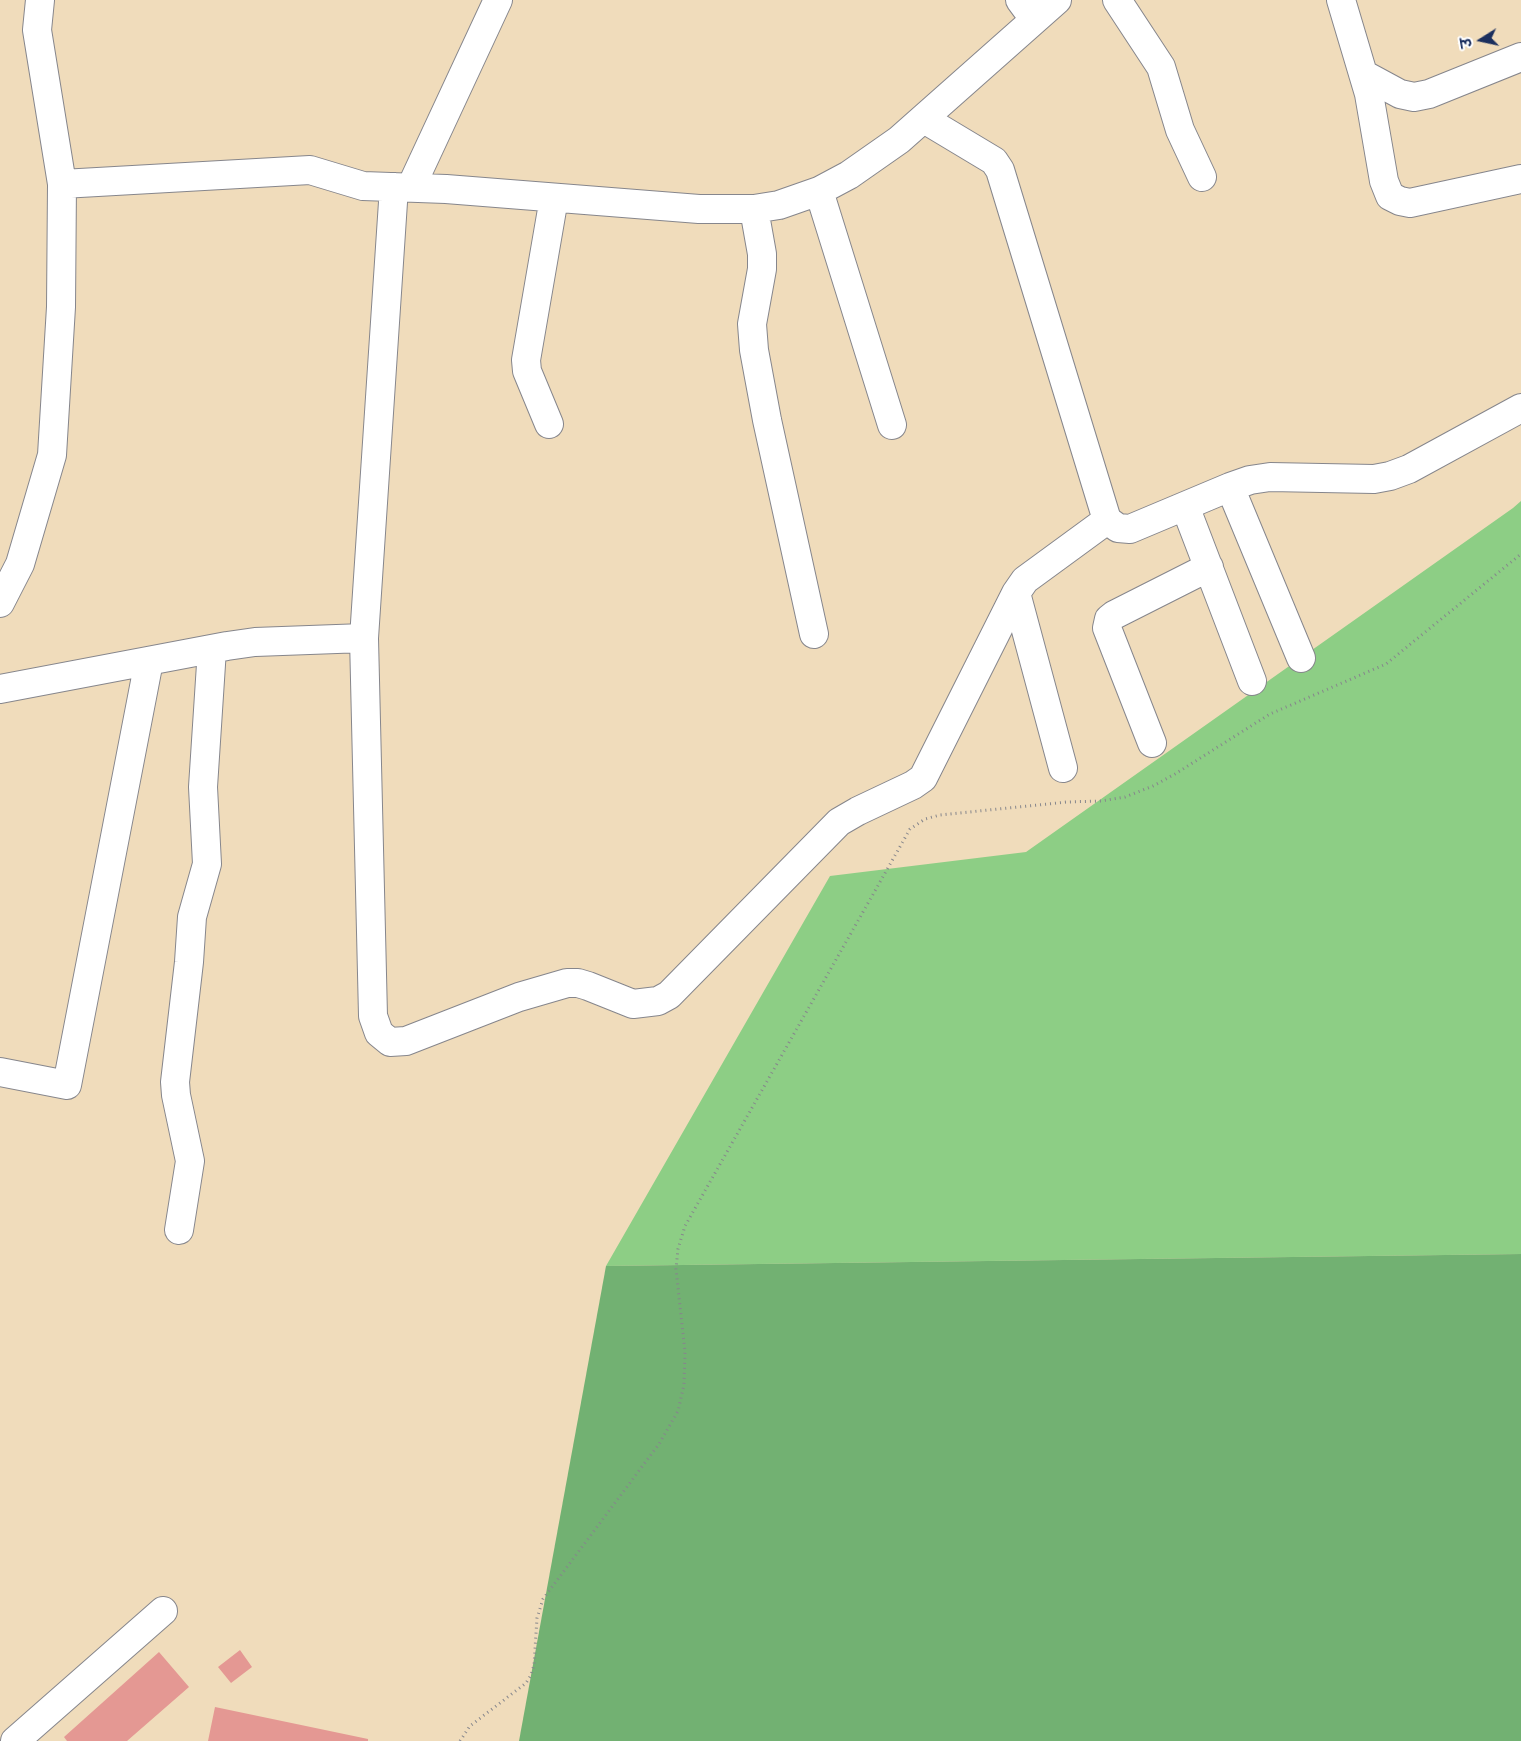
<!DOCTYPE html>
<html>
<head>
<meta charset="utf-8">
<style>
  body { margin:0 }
  #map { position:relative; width:1521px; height:1741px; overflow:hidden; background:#f0dcbb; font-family:"Patrick Hand","Playpen Sans Deva",sans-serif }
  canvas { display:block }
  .north { position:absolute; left:1456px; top:15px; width:50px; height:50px; -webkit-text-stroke:4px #fff; paint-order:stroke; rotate:260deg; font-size:14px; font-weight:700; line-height:20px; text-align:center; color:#1b2f5e }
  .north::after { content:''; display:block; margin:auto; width:18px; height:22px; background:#1b2f5e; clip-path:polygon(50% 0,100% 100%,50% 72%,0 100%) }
</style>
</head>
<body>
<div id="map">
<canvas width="1521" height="1741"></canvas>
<div class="north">उ</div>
</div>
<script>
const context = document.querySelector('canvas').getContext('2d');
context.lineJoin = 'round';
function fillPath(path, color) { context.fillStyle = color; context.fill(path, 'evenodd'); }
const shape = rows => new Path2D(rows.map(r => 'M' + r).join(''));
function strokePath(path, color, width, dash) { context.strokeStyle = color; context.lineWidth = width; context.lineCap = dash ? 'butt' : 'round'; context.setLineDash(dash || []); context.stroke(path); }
const green = shape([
  [1521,501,1521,1254,606,1266,830,876,1026,852,1513,508]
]);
const forest = shape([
  [1521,1254,1521,1741,519,1741,606,1266]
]);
const building = shape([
  [240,1650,252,1667,231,1683,218,1667],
  [159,1652,189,1687,127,1741,67,1741,64,1737],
  [215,1707,368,1739,368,1741,208,1741]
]);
const path = shape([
  [460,1741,470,1726,526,1683,531,1675,534,1665,537,1618,543,1599,659,1444,678,1411,684,1385,685,1352,676,1269,678,1249,685,1226,910,829,925,819,940,815,1067,802,1101,801,1125,797,1153,786,1175,774,1270,714,1386,664,1521,554]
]);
const minor = shape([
  [1020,0,1034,19],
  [1117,0,1161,67,1180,130,1202,177],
  [1341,0,1369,94,1384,181,1390,196,1400,201,1410,203,1521,179],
  [1363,74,1400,94,1414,97,1429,94,1521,57],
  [924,119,994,161,1000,170,1107,520,1118,528,1130,529,1230,487,1250,480,1270,477,1374,479,1390,476,1409,469,1521,408],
  [62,184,310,170,363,186,446,189,699,209,754,209,779,205,819,191,849,175,899,140,1057,0],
  [394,187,364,638,373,1016,379,1033,390,1042,406,1041,519,997,567,983,578,983,588,986,633,1004,658,1001,669,995,839,822,858,811,913,785,923,778,1016,593,1025,580,1107,520],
  [411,187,498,0],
  [819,191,892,425],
  [754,209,762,254,762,269,752,324,754,350,767,420,814,634],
  [549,424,527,371,526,360,554,198],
  [1230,487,1301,658],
  [1185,506,1252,681],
  [1016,593,1063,768],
  [0,603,20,564,52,455,61,307,62,184,37,30,40,0],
  [0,689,227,646,255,642,364,638],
  [1152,743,1107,628,1109,619,1114,615,1209,567],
  [0,1072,67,1085,149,661],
  [179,1230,190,1161,176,1095,175,1082,189,962,192,917,207,864,203,787,212,649],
  [15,1741,163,1611]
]);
fillPath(green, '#8dce85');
fillPath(forest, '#72b172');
fillPath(building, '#e49893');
strokePath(minor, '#86868c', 30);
strokePath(path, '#86868c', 3, [1, 4]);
strokePath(minor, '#fff', 28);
</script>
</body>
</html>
